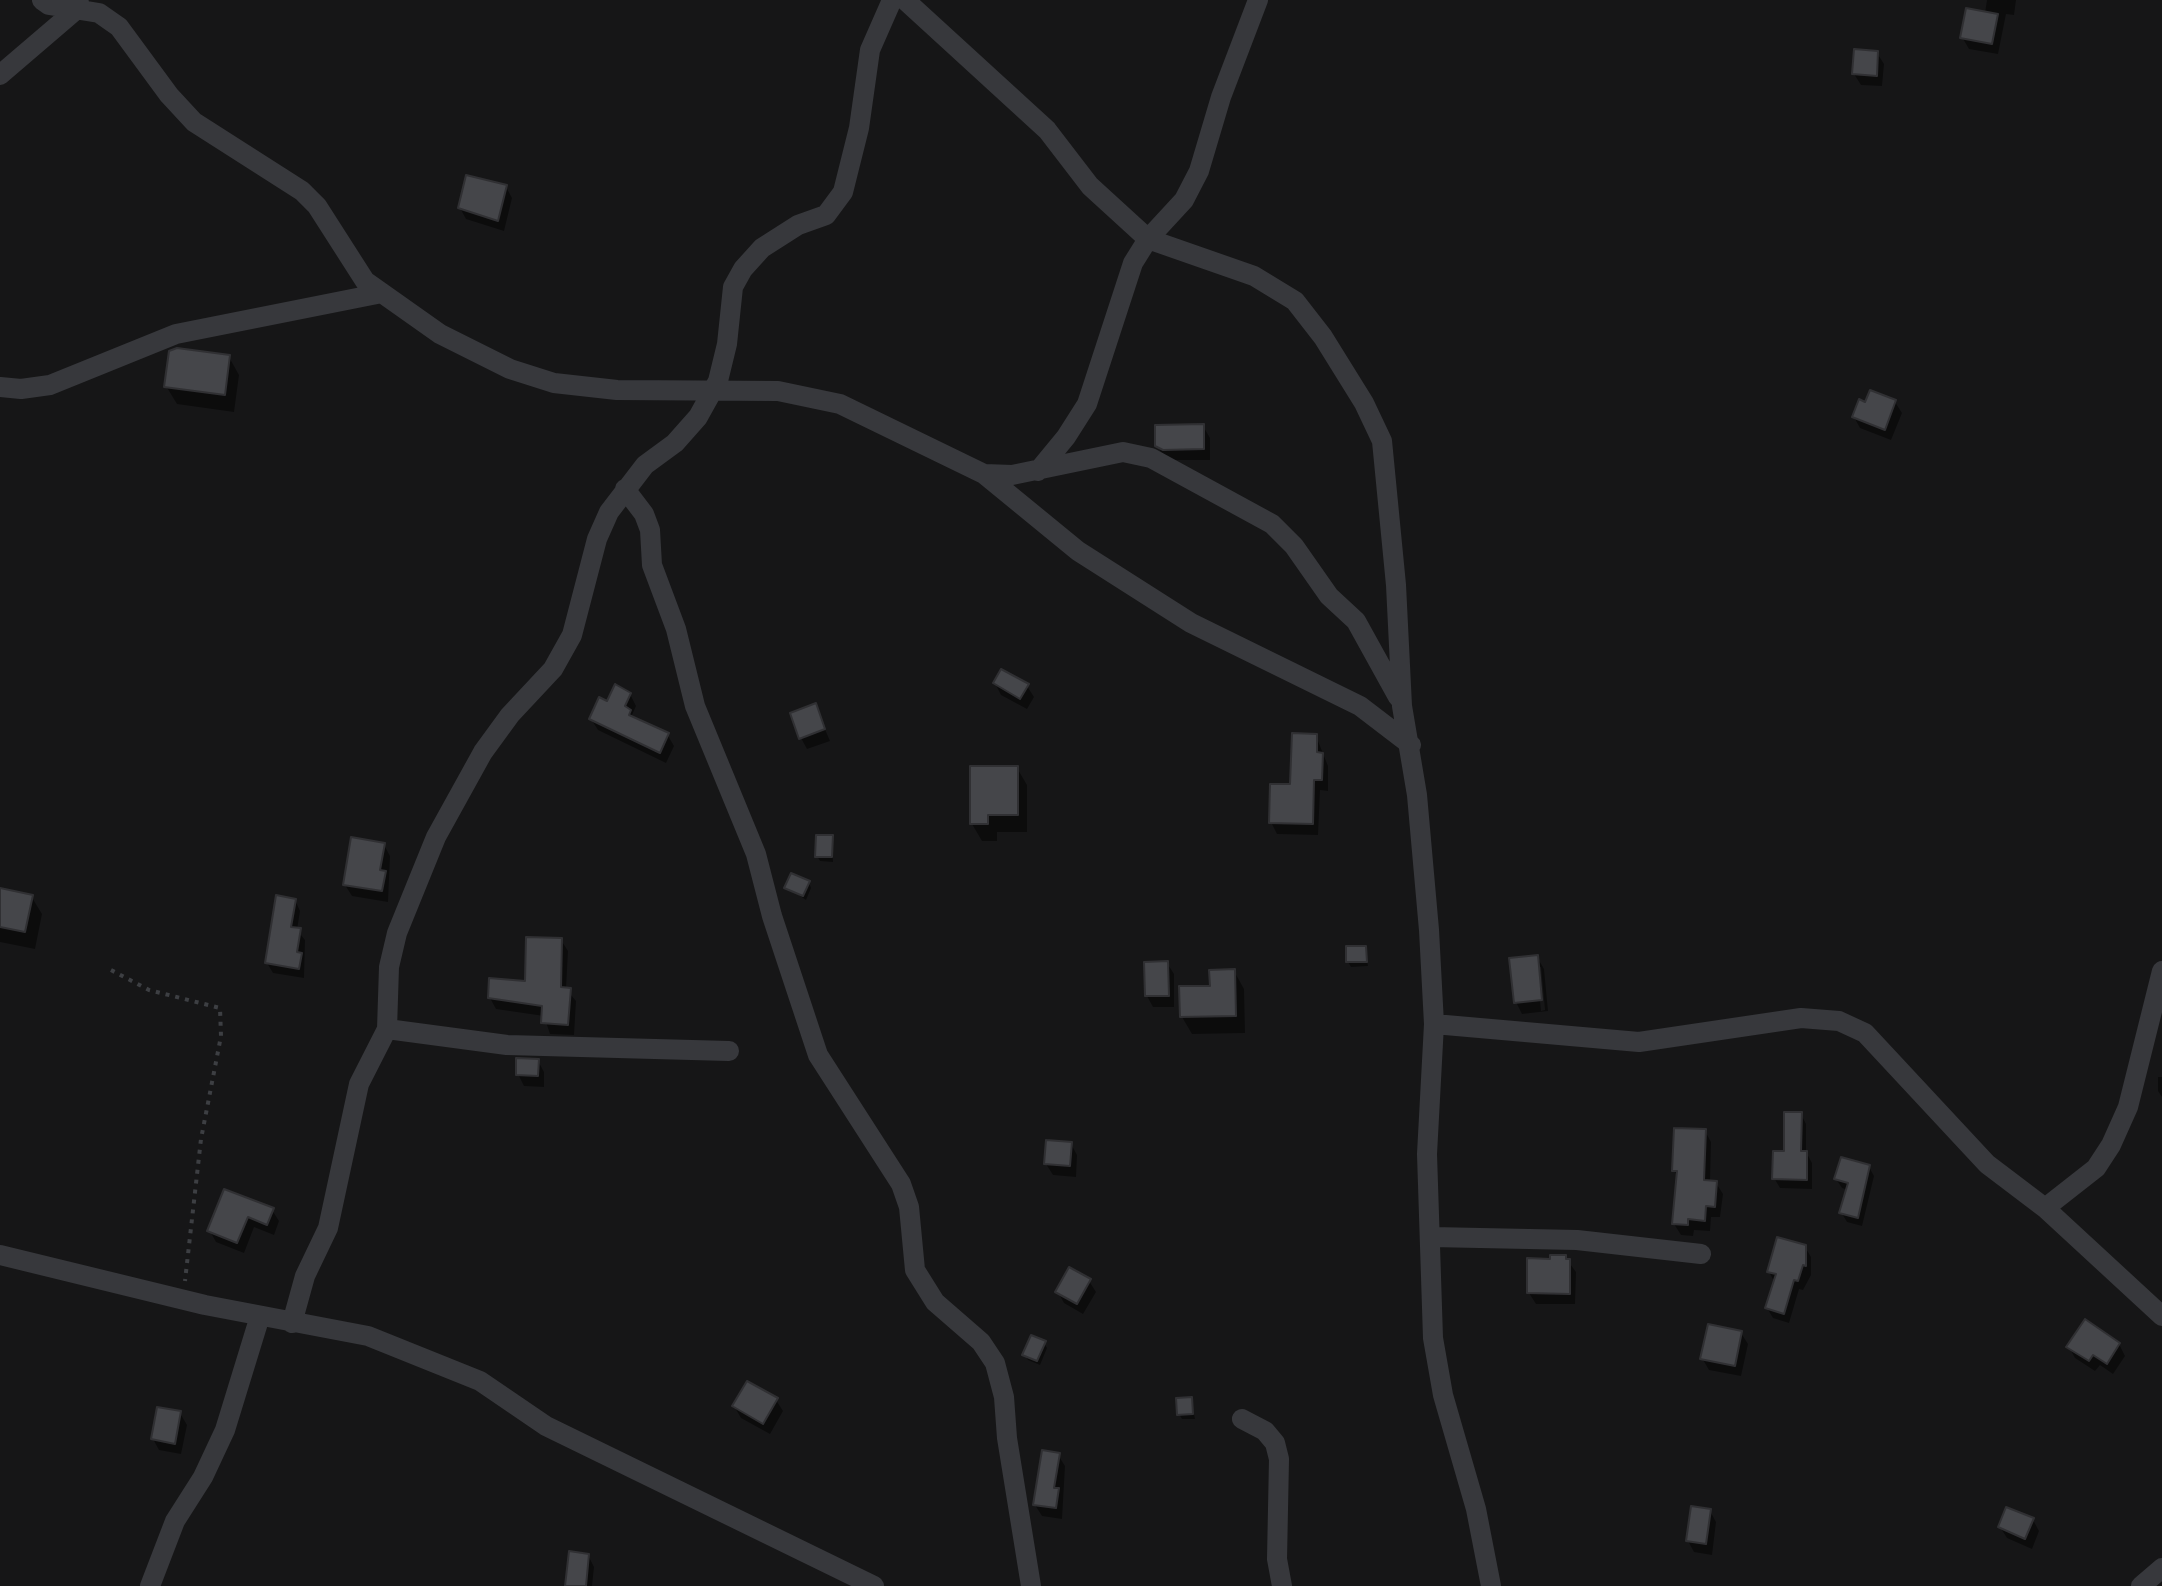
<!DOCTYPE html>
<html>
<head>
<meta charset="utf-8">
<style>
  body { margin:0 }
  canvas { display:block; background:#161617 }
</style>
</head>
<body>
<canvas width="2162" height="1586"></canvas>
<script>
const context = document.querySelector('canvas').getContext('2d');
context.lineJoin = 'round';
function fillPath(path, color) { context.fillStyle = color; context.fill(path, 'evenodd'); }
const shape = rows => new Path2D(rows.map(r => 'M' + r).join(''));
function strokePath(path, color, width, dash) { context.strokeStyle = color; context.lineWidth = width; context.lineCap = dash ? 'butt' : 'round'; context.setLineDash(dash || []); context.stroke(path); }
const shadow = shape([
  [1987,0,2016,0,2014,15,2006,14,1998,54,1969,49,1962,37,1985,13],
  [1877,53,1884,64,1882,86,1861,85,1854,74],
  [506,187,512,198,504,231,466,219,460,208],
  [229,357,239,375,234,412,177,404,166,386],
  [1895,402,1902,413,1891,440,1860,428,1854,417],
  [1203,426,1210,438,1210,460,1171,460,1164,457,1157,445],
  [995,683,1027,686,1034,697,1027,709,1001,695],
  [630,694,636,706,632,715,635,721,667,734,674,746,666,763,598,730,591,719,608,704],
  [815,706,830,741,807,749,801,738],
  [1316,736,1328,766,1328,791,1320,790,1318,835,1277,834,1271,822],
  [1017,768,1027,785,1027,832,997,832,997,841,982,841,972,824],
  [832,837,833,862,820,861,817,856],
  [384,845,390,856,388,902,352,896,345,885],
  [809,883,811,888,806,900,787,887],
  [0,890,31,896,42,914,35,949,0,942],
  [295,900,300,911,297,930,305,940,304,978,273,973,267,963],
  [561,940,568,951,566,989,576,1001,574,1035,550,1034,544,1016,496,1009,490,998,527,983],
  [1365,948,1368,966,1351,967,1348,962],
  [1537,957,1544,969,1548,1011,1522,1014,1516,1002],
  [1537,967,1541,967,1545,1010,1541,1011],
  [1167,963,1174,974,1174,1007,1153,1007,1147,996],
  [1234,971,1244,989,1245,1033,1192,1034,1182,1017],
  [538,1061,544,1072,544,1087,524,1086,518,1074],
  [2158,1077,2162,1077,2162,1097,2158,1091],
  [1801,1114,1806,1124,1806,1152,1812,1163,1812,1189,1780,1188,1774,1178],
  [1705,1131,1711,1142,1710,1182,1716,1183,1723,1194,1720,1217,1711,1217,1710,1231,1694,1230,1693,1236,1681,1235,1674,1224,1678,1178,1674,1170],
  [1071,1144,1077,1155,1076,1177,1053,1175,1046,1164],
  [1869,1167,1874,1176,1862,1226,1847,1222,1841,1212,1848,1190,1842,1188,1836,1179],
  [226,1191,272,1210,279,1221,274,1235,254,1227,244,1253,216,1242,210,1231],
  [1805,1247,1811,1257,1811,1275,1803,1290,1799,1289,1789,1323,1773,1318,1767,1308,1775,1283,1769,1272],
  [1565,1257,1576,1272,1575,1304,1536,1304,1529,1293,1552,1261],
  [1089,1281,1096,1292,1083,1314,1064,1303,1058,1292],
  [1741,1333,1748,1344,1741,1376,1709,1370,1702,1358],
  [1044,1343,1047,1348,1040,1365,1028,1360,1025,1355],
  [2119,1344,2125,1356,2113,1374,2100,1365,2095,1371,2075,1358,2069,1347],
  [1191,1399,1195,1419,1182,1419,1179,1414],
  [776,1400,783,1411,770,1434,741,1418,734,1406],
  [180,1413,187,1425,181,1454,159,1450,153,1439],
  [1058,1455,1065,1466,1062,1519,1042,1516,1035,1505],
  [1710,1511,1716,1522,1712,1555,1694,1552,1688,1541],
  [2033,1520,2039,1531,2032,1549,2007,1538,2000,1527],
  [588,1555,594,1567,592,1586,567,1586]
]);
const building = shape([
  [1966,8,1998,14,1992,44,1960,38,1966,8],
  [1854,49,1878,51,1877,76,1852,74,1854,49],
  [466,175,507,185,498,221,458,208,466,175],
  [177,348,230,355,225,395,164,387,169,351,177,348],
  [1870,390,1896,400,1885,430,1852,417,1859,399,1865,402,1870,390],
  [1204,424,1204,449,1163,450,1155,446,1155,425,1204,424],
  [1001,669,1029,684,1020,699,993,683,1001,669],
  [615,684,631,693,625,706,631,710,629,715,669,733,660,753,589,719,599,697,607,701,615,684],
  [816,703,825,729,799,739,790,713,816,703],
  [1292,733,1317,734,1317,752,1323,753,1322,780,1314,780,1313,824,1269,823,1270,784,1290,784,1292,733],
  [970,766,1018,766,1018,815,988,815,988,824,970,824,970,766],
  [816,835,833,835,832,857,815,857,816,835],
  [351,837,385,843,380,870,386,871,382,891,343,885,351,837],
  [791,873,810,881,803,896,784,888,791,873],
  [0,888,33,895,25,932,0,927,0,888],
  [276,895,296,899,291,927,301,928,297,952,302,953,299,969,265,963,276,895],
  [526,937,562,938,561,987,571,988,568,1025,541,1023,542,1006,488,998,489,978,525,981,526,937],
  [1346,946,1366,946,1367,962,1346,962,1346,946],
  [1538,955,1542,1000,1514,1003,1509,958,1538,955],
  [1168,961,1169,996,1145,996,1144,962,1168,961],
  [1235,969,1236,1016,1180,1017,1179,986,1210,986,1209,970,1235,969],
  [516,1058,539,1059,538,1076,516,1075,516,1058],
  [1784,1112,1802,1112,1801,1151,1807,1151,1807,1180,1772,1179,1773,1151,1784,1151,1784,1112],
  [1674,1128,1706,1129,1704,1180,1717,1181,1715,1207,1706,1206,1705,1221,1688,1219,1688,1225,1672,1224,1677,1171,1672,1171,1674,1128],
  [1046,1140,1072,1142,1070,1166,1044,1164,1046,1140],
  [1841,1157,1870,1165,1858,1218,1839,1213,1848,1183,1834,1179,1841,1157],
  [224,1189,274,1208,267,1225,248,1217,237,1243,207,1231,224,1189],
  [1777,1237,1806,1245,1806,1266,1803,1265,1798,1281,1794,1280,1784,1314,1765,1308,1776,1274,1767,1272,1777,1237],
  [1550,1255,1566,1255,1566,1259,1570,1259,1570,1294,1527,1293,1527,1258,1550,1259,1550,1255],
  [1069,1267,1091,1279,1077,1304,1055,1292,1069,1267],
  [2085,1319,2120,1343,2107,1364,2093,1355,2089,1361,2066,1347,2085,1319],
  [1708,1324,1742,1331,1735,1366,1700,1359,1708,1324],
  [1031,1335,1046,1341,1037,1361,1022,1355,1031,1335],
  [747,1381,778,1398,763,1424,732,1406,747,1381],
  [1192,1397,1193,1414,1177,1415,1176,1398,1192,1397],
  [157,1407,181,1411,175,1444,151,1439,157,1407],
  [1042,1450,1060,1453,1054,1488,1059,1488,1056,1508,1033,1505,1042,1450],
  [1691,1506,1711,1509,1706,1544,1686,1541,1691,1506],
  [2006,1507,2034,1518,2025,1539,1998,1527,2006,1507],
  [569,1551,589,1554,586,1586,565,1586,569,1551]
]);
const path = shape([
  [111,970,149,990,220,1008,221,1036,201,1139,185,1281]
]);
const minor = shape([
  [42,0,49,5,99,13,119,27,169,95,194,122,302,191,317,206,365,281,440,334,510,369,554,383,617,390,778,391,840,404,984,474,1012,475,1123,452,1151,458,1272,524,1294,546,1329,596,1356,621,1398,697],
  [905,0,1047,130,1090,186,1148,239,1254,276,1295,301,1323,337,1364,403,1382,441,1396,585,1402,706,1417,795,1429,930,1434,1024,1427,1154,1433,1338,1443,1395,1476,1509,1491,1586],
  [0,75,77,9,79,3],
  [0,387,21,389,50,385,176,334,382,293],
  [1038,471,1066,437,1087,404,1133,263,1148,239,1184,200,1199,171,1221,97,1258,0],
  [984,474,1078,551,1191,623,1360,706,1411,745],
  [625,489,644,514,650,530,652,565,676,629,695,706,756,854,772,916,818,1055,901,1184,909,1207,915,1270,935,1302,981,1342,995,1363,1004,1397,1007,1438,1031,1586],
  [1434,1024,1639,1042,1801,1018,1839,1021,1865,1033,1987,1164,2045,1208,2162,1316],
  [387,1029,507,1045,729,1051],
  [2045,1208,2096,1168,2111,1145,2128,1107,2162,971],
  [1432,1237,1577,1240,1701,1254],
  [0,1255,205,1305,368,1336,480,1381,546,1426,874,1586],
  [292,1323,305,1276,328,1228,359,1084,387,1029,389,967,397,933,436,837,483,752,510,715,553,669,572,635,597,539,609,512,645,465,675,443,698,417,718,381,727,344,733,287,743,269,762,248,798,225,826,215,843,192,859,128,870,50,892,0],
  [1242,1419,1265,1431,1275,1443,1279,1459,1277,1559,1282,1586],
  [150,1586,175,1521,203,1477,225,1430,260,1316],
  [2141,1586,2162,1568]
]);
fillPath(shadow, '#0007');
fillPath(building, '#45464a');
strokePath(building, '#303033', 2);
strokePath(path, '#3d3f43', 4, [4, 6]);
strokePath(minor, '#37383c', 20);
</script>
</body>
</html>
